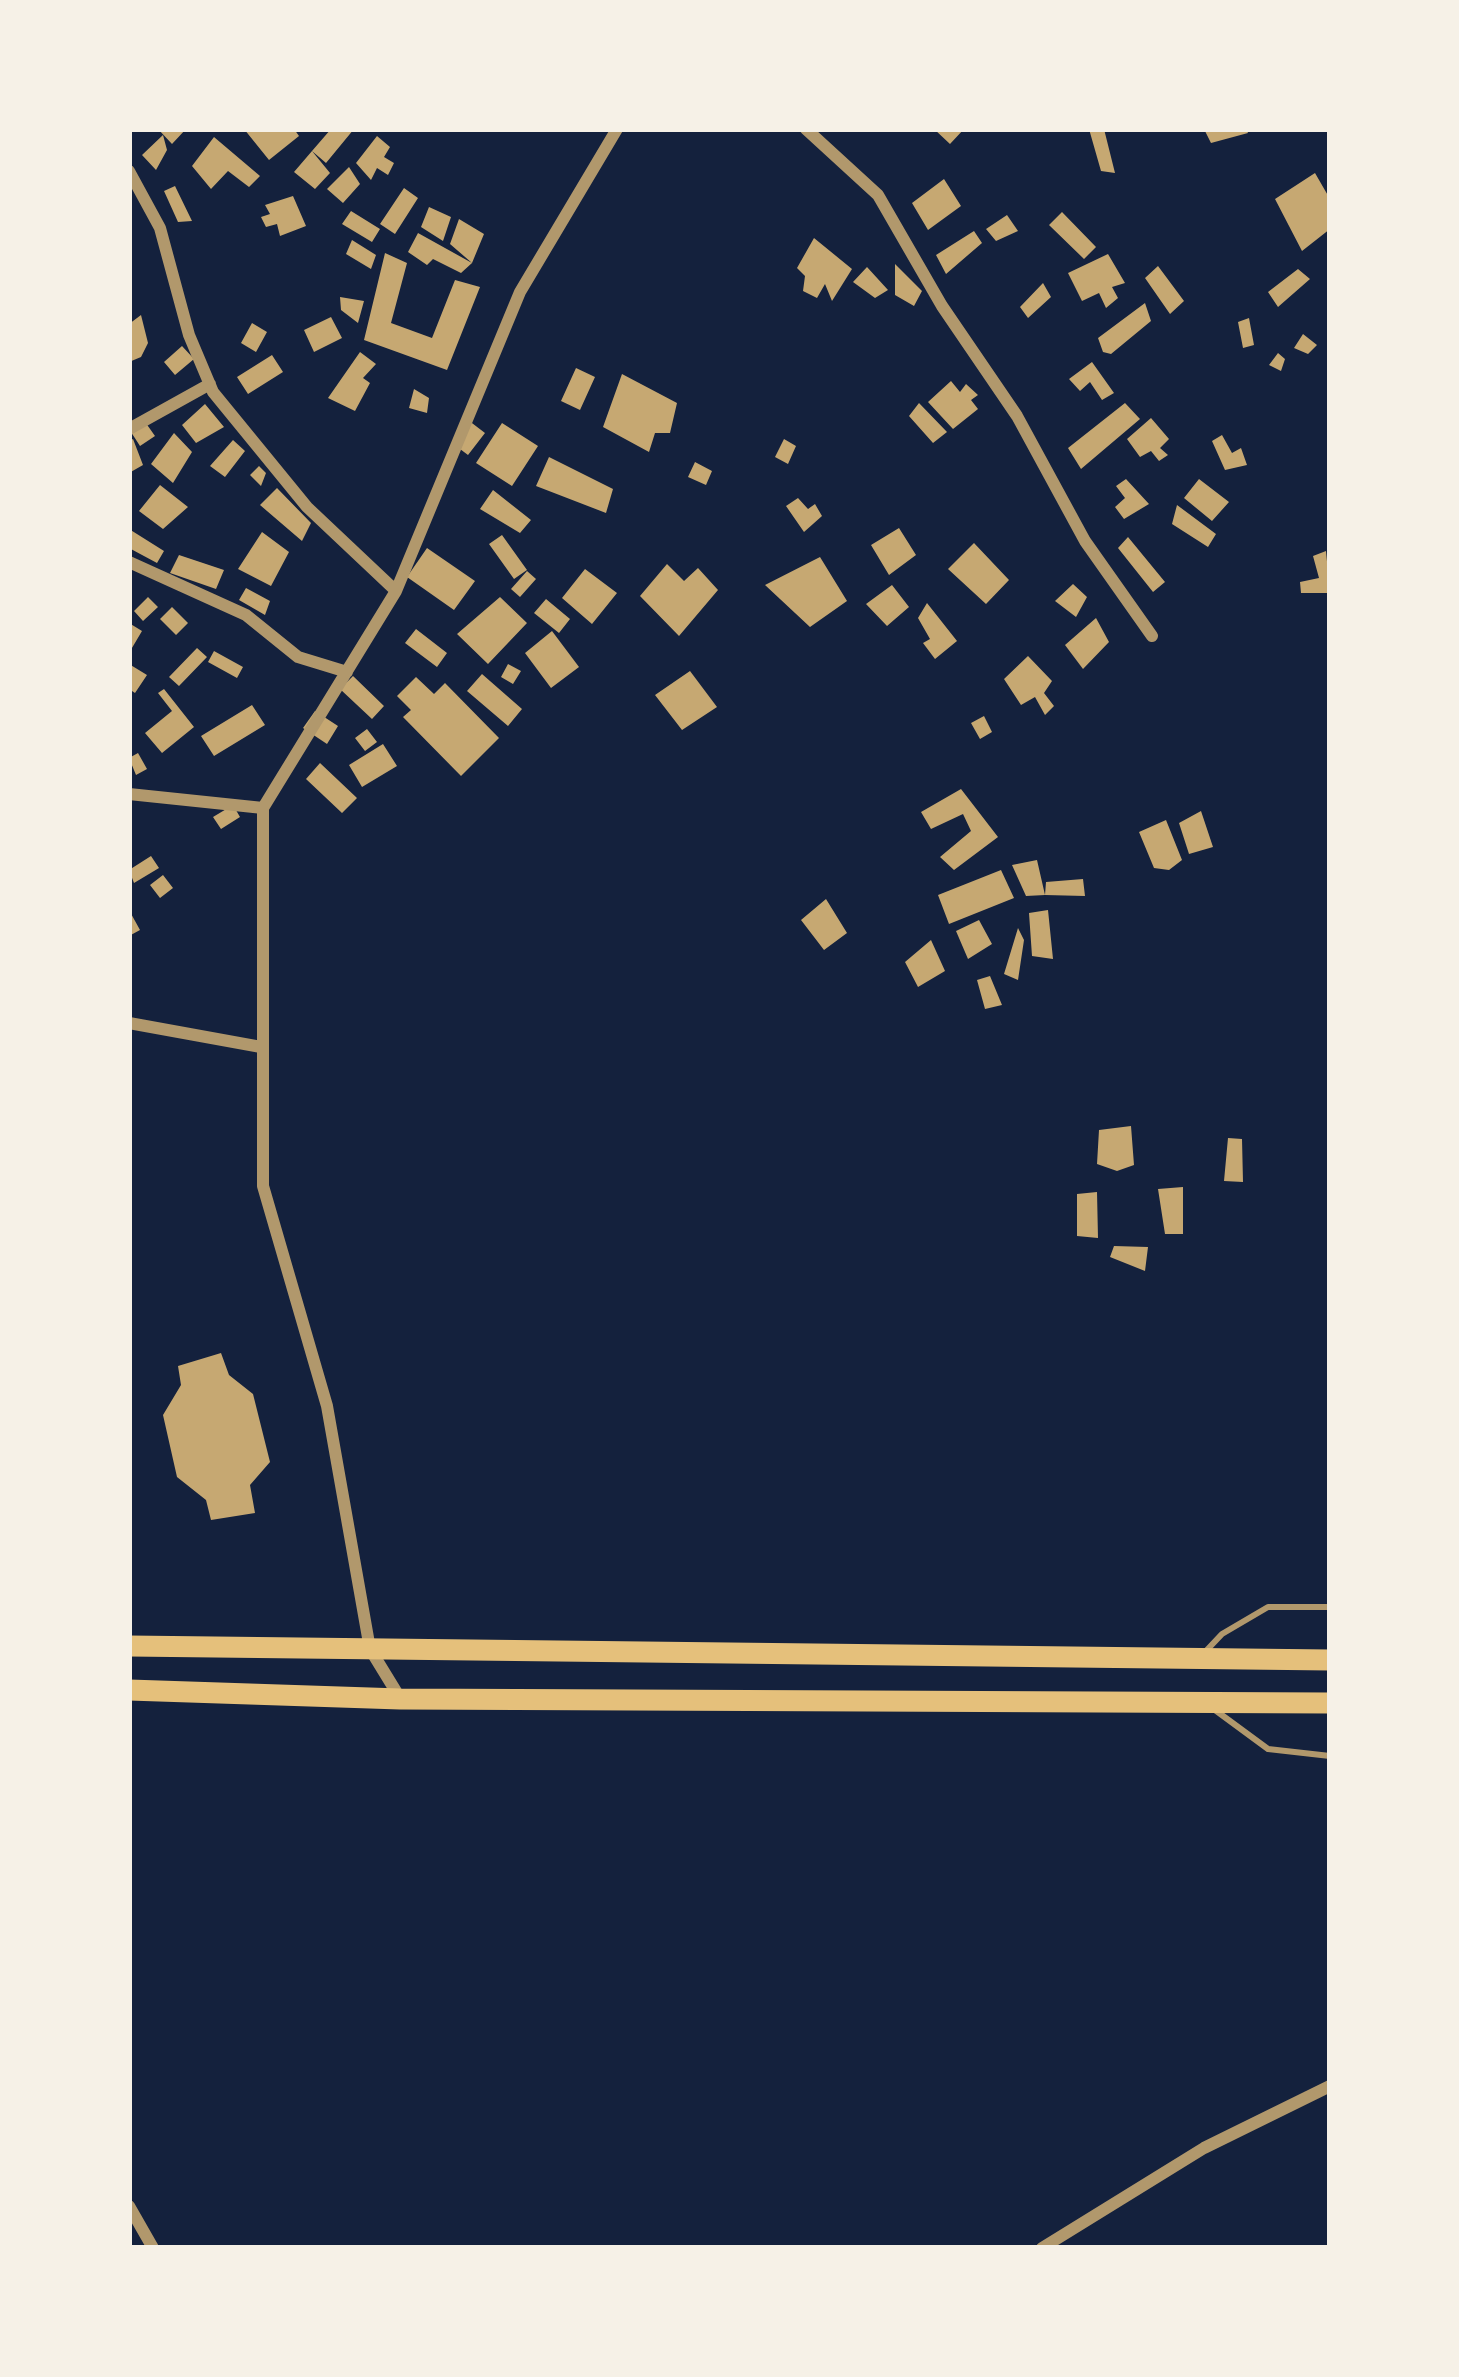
<!DOCTYPE html>
<html>
<head>
<meta charset="utf-8">
<style>
  body { margin:0 }
  #map { position:relative; width:1459px; height:2377px; overflow:hidden; background:#14213d; font-family:Commissioner,sans-serif }
  canvas { display:block }
  .frame { position:absolute; inset:0; border:132px solid #f6f1e7; pointer-events:none }
</style>
</head>
<body>
<div id="map">
<canvas width="1459" height="2377"></canvas>
<div class="frame"></div>
</div>
<script>
const context = document.querySelector('canvas').getContext('2d');
context.lineJoin = 'round';
function fillPath(path, color) { context.fillStyle = color; context.fill(path, 'evenodd'); }
const shape = rows => new Path2D(rows.map(r => 'M' + r).join(''));
function strokePath(path, color, width, dash) { context.strokeStyle = color; context.lineWidth = width; context.lineCap = dash ? 'butt' : 'round'; context.setLineDash(dash || []); context.stroke(path); }
const building = shape([
  [158,129,186,129,172,144],
  [244,129,294,129,299,136,269,160],
  [331,129,354,129,326,163,312,151],
  [934,129,964,129,950,144],
  [1089,129,1104,129,1115,173,1101,171],
  [1204,129,1246,129,1248,133,1211,143],
  [163,135,167,150,156,170,142,155],
  [377,136,390,147,384,157,394,163,388,175,377,168,371,180,356,163],
  [214,137,260,176,249,187,228,171,211,189,192,166],
  [312,151,330,173,315,189,294,172],
  [349,167,360,184,343,203,327,189],
  [1315,173,1330,199,1330,229,1302,251,1275,199],
  [944,179,961,206,928,230,912,203],
  [175,186,192,221,178,222,164,191],
  [404,188,418,198,395,234,380,224],
  [293,196,306,226,280,236,277,224,266,227,261,217,270,214,265,205],
  [429,207,451,217,443,241,421,227],
  [351,211,380,229,372,242,342,224],
  [1062,212,1096,247,1084,259,1049,225],
  [1007,215,1018,231,996,241,986,229],
  [459,219,484,234,472,263,450,244],
  [974,231,982,243,946,274,936,255],
  [418,233,472,263,461,273,433,259,427,265,408,252],
  [814,238,852,269,832,301,825,284,817,298,803,291,805,276,797,268],
  [352,240,376,255,371,269,346,254],
  [385,253,407,263,391,323,432,338,455,280,480,287,447,370,364,340],
  [1108,254,1125,283,1112,287,1118,298,1106,308,1099,293,1082,301,1068,273],
  [895,264,922,291,914,306,895,295],
  [1158,266,1184,301,1170,314,1145,278],
  [867,267,888,290,875,298,853,282],
  [1298,269,1310,279,1278,307,1268,292],
  [1043,283,1051,297,1028,318,1020,307],
  [340,297,364,301,358,323,341,310],
  [1145,303,1151,321,1111,354,1103,352,1098,338],
  [141,315,148,343,141,357,129,362,129,324],
  [331,317,342,338,314,352,304,330],
  [1249,318,1254,345,1243,348,1238,322],
  [252,323,267,332,256,352,241,343],
  [1303,334,1317,345,1308,354,1294,348],
  [182,346,194,359,175,375,164,362],
  [360,352,376,364,363,378,370,383,355,411,328,398],
  [1278,353,1285,359,1281,371,1269,365],
  [272,355,283,372,248,394,237,377],
  [1092,362,1114,393,1102,400,1090,382,1080,391,1069,379],
  [576,368,595,377,580,410,561,401],
  [622,374,677,403,670,433,655,433,649,452,603,427],
  [951,381,960,392,966,384,978,395,971,400,978,409,953,429,928,402],
  [414,389,429,398,427,413,409,408],
  [919,403,947,432,933,443,909,416],
  [1125,403,1140,419,1081,469,1068,448],
  [205,404,224,427,196,443,182,425],
  [1151,418,1169,439,1160,448,1168,455,1159,461,1151,451,1140,457,1127,439],
  [143,419,155,436,140,446,129,429],
  [468,420,485,433,468,455,452,443],
  [502,423,538,446,512,486,476,463],
  [174,433,192,452,173,483,151,464],
  [1222,435,1232,453,1241,448,1247,465,1225,470,1212,441],
  [133,439,143,465,129,473,129,441],
  [784,439,796,446,788,464,775,457],
  [233,440,245,451,225,477,210,466],
  [549,457,613,489,606,513,536,486],
  [695,462,712,471,706,485,688,477],
  [259,466,266,473,261,486,250,475],
  [1126,479,1149,504,1124,519,1115,507,1125,498,1116,486],
  [1199,479,1229,502,1212,521,1184,498],
  [160,485,188,507,163,529,139,511],
  [277,488,311,523,302,541,260,505],
  [493,490,531,520,520,533,480,509],
  [798,498,808,509,815,504,822,516,804,532,786,506],
  [1177,505,1216,534,1208,547,1172,524],
  [899,528,916,555,889,575,871,545],
  [129,529,164,551,157,563,129,548],
  [262,532,289,552,271,586,238,569],
  [502,535,527,570,514,579,489,544],
  [1128,537,1165,582,1153,592,1118,548],
  [974,543,1009,580,986,604,948,569],
  [427,548,475,581,454,610,407,577],
  [1326,551,1330,593,1301,593,1300,582,1319,578,1313,556],
  [179,555,224,570,216,589,170,573],
  [820,557,847,601,810,627,765,585],
  [667,564,684,581,698,568,718,590,679,636,640,596],
  [585,569,617,593,592,624,562,598],
  [527,571,536,579,520,597,511,589],
  [1073,584,1087,597,1076,617,1055,601],
  [892,585,909,607,887,626,866,604],
  [246,588,270,601,265,615,239,600],
  [148,597,158,607,143,621,134,611],
  [500,597,527,623,488,664,457,634],
  [546,599,570,619,559,633,534,613],
  [927,603,957,641,935,659,923,643,930,639,918,618],
  [172,607,188,623,176,635,160,619],
  [1096,618,1109,642,1083,669,1065,645],
  [129,623,142,631,129,653],
  [416,629,447,653,437,667,405,643],
  [552,631,579,667,551,688,525,653],
  [197,648,207,657,179,686,169,677],
  [214,651,243,667,237,678,208,662],
  [1028,656,1052,681,1044,693,1054,706,1045,715,1035,697,1021,705,1004,679],
  [129,664,147,675,135,693,129,689],
  [508,664,521,671,513,684,501,677],
  [690,671,717,707,682,730,655,695],
  [482,674,522,709,508,726,467,691],
  [353,676,384,706,372,719,340,689],
  [416,677,434,694,445,683,499,738,461,776,403,717,411,710,397,696],
  [164,689,194,727,162,753,145,733,172,711,158,693],
  [252,705,265,725,214,756,201,736],
  [315,711,338,726,327,744,303,728],
  [984,716,992,732,980,739,971,723],
  [367,729,377,742,365,751,355,738],
  [383,744,397,766,362,787,349,765],
  [138,753,147,769,136,775,129,758],
  [320,763,357,798,342,813,306,779],
  [961,789,998,837,954,870,940,857,971,831,963,814,931,829,921,812],
  [233,805,240,817,221,829,213,817],
  [1201,811,1213,847,1189,854,1179,823],
  [1166,820,1182,860,1169,870,1154,868,1139,832],
  [151,856,159,868,134,883,129,870],
  [1037,860,1045,895,1026,896,1012,865],
  [1001,870,1014,898,949,924,938,895],
  [163,875,173,888,160,898,150,885],
  [1083,879,1085,896,1045,895,1046,882],
  [826,899,847,933,824,950,801,920],
  [129,910,140,930,129,936],
  [1048,910,1053,959,1032,956,1029,913],
  [979,920,992,944,968,959,956,931],
  [1018,928,1024,940,1018,980,1004,974],
  [931,940,945,971,918,987,905,962],
  [990,976,1002,1005,985,1009,977,980],
  [1131,1126,1134,1165,1117,1171,1097,1164,1099,1130],
  [1228,1138,1242,1139,1243,1182,1224,1181],
  [1183,1187,1183,1234,1165,1234,1158,1189],
  [1097,1192,1098,1238,1077,1236,1077,1194],
  [1114,1246,1148,1247,1145,1271,1110,1257],
  [221,1353,229,1375,253,1394,270,1462,250,1485,255,1513,211,1520,206,1500,177,1477,163,1415,181,1385,178,1366]
]);
const service = shape([
  [1205,1652,1222,1634,1268,1607,1330,1607],
  [1215,1710,1268,1749,1330,1756]
]);
const minor = shape([
  [806,129,878,195,942,306,1017,416,1085,541,1152,636],
  [129,171,160,228,189,335,213,392,307,507,396,591],
  [129,429,210,384],
  [129,562,246,615,298,657,347,672],
  [129,794,263,808],
  [129,1023,261,1047],
  [400,1698,370,1649,327,1406,263,1186,263,808,396,591,520,292,617,129],
  [129,2206,153,2248],
  [1042,2248,1204,2148,1330,2086]
]);
const trunk = shape([
  [129,1646,1330,1660],
  [129,1690,400,1699,1330,1703]
]);
fillPath(building, '#c6a872');
strokePath(service, '#b1986c', 6);
strokePath(minor, '#b1986c', 12);
strokePath(trunk, '#e5c07b', 21);
</script>
</body>
</html>
